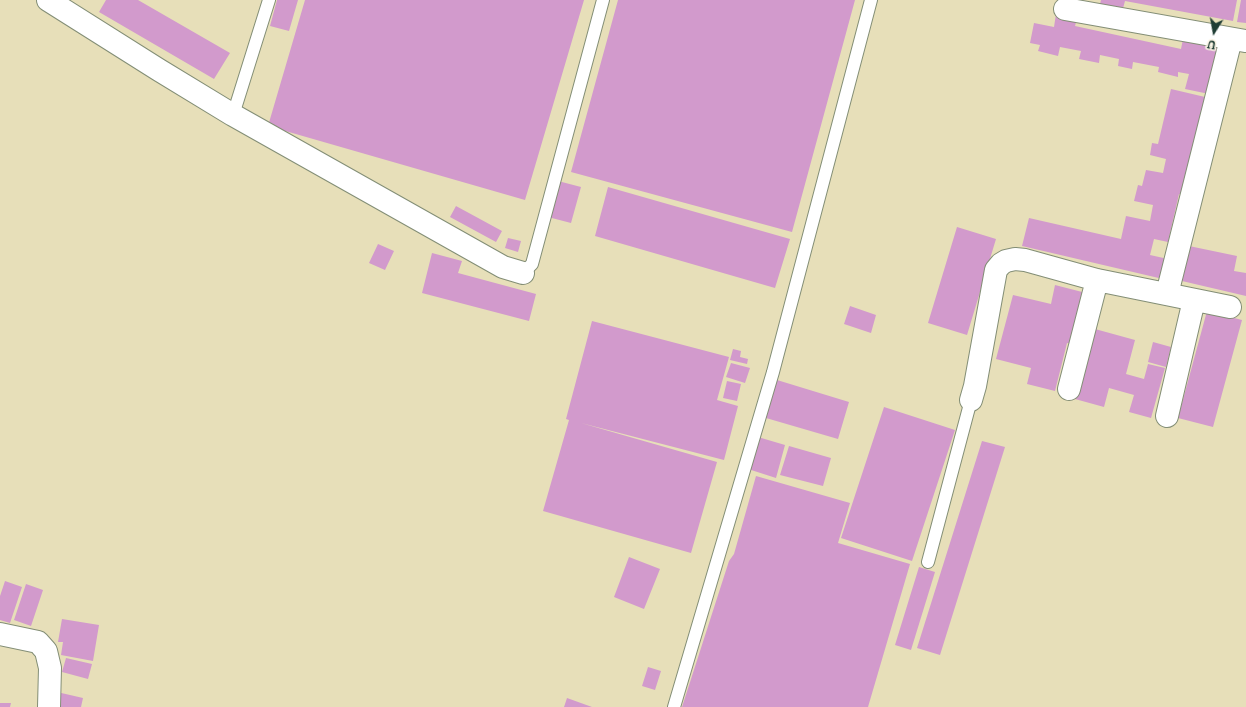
<!DOCTYPE html>
<html>
<head>
<meta charset="utf-8">
<style>
  body { margin:0 }
  #map { position:relative; width:1246px; height:707px; overflow:hidden; background:#e7dfb9; font-family:"IM FELL DW Pica",serif }
  canvas { display:block }
  .north { position:absolute; left:1194px; top:12px; width:40px; height:40px; -webkit-text-stroke:3px #fcf5e5; paint-order:stroke; rotate:191deg; font-size:11px; font-weight:700; line-height:16px; text-align:center; color:#1f3d34 }
  .north::after { content:''; display:block; margin:auto; width:14px; height:18px; background:#1f3d34; clip-path:polygon(50% 0,100% 100%,50% 72%,0 100%) }
</style>
</head>
<body>
<div id="map">
<canvas width="1246" height="707"></canvas>
<div class="north">U</div>
</div>
<script>
const context = document.querySelector('canvas').getContext('2d');
context.lineJoin = 'round';
function fillPath(path, color) { context.fillStyle = color; context.fill(path, 'evenodd'); }
const shape = rows => new Path2D(rows.map(r => 'M' + r).join(''));
function strokePath(path, color, width, dash) { context.strokeStyle = color; context.lineWidth = width; context.lineCap = dash ? 'butt' : 'round'; context.setLineDash(dash || []); context.stroke(path); }
const building = shape([
  [106,0,138,0,230,53,214,79,99,12],
  [277,0,298,0,289,31,270,26],
  [305,0,584,0,525,200,268,126],
  [618,0,855,0,792,232,571,172],
  [1101,0,1237,0,1233,21,1125,1,1122,12,1099,8],
  [1241,0,1246,0,1246,23,1237,22],
  [1056,14,1077,19,1075,26,1181,49,1184,34,1224,48,1214,95,1185,89,1189,74,1178,72,1178,77,1158,72,1159,67,1133,62,1132,69,1118,66,1119,59,1100,55,1099,63,1079,59,1081,51,1060,47,1058,56,1038,51,1040,45,1030,43,1034,23,1054,27],
  [1171,89,1205,97,1182,195,1179,194,1168,242,1154,239,1150,255,1168,259,1163,279,1022,246,1029,218,1121,239,1126,216,1150,221,1153,205,1134,201,1138,185,1142,186,1146,170,1163,173,1166,159,1150,155,1152,143,1158,144],
  [558,181,581,187,571,223,548,217],
  [608,187,790,239,775,288,595,236],
  [456,206,502,231,496,242,450,217],
  [957,227,996,239,967,335,928,323],
  [508,238,521,241,518,252,505,248],
  [378,244,394,251,385,270,369,263],
  [1189,246,1237,256,1234,271,1246,273,1246,296,1182,281],
  [432,253,462,261,458,273,536,294,529,321,422,293],
  [1055,285,1086,293,1073,344,1067,343,1055,391,1027,384,1031,368,996,359,1013,295,1051,304],
  [850,306,876,315,871,333,844,324],
  [1207,311,1242,320,1213,427,1178,418],
  [592,321,729,357,717,400,738,406,724,460,581,423,717,462,691,553,543,511,569,420,566,419],
  [1095,329,1135,340,1126,374,1144,379,1148,364,1165,368,1151,418,1129,412,1134,395,1109,388,1104,407,1075,399],
  [1153,342,1171,347,1166,367,1148,362],
  [733,349,741,351,740,357,748,359,747,364,730,360],
  [731,363,750,368,745,383,726,377],
  [777,380,849,402,838,439,766,418],
  [727,381,741,384,737,401,723,398],
  [884,407,955,430,912,561,841,538],
  [758,437,785,445,776,478,748,469],
  [982,441,1005,447,940,655,917,648],
  [789,446,831,458,823,486,780,475],
  [756,476,850,503,838,543,910,564,868,707,682,707,729,561,734,554],
  [629,557,660,569,644,609,614,597],
  [919,567,935,572,911,650,895,645],
  [5,581,22,587,10,623,0,620,0,596],
  [26,584,43,590,31,626,14,620],
  [62,619,99,625,93,661,61,655,63,642,58,642],
  [66,658,92,664,88,679,62,672],
  [648,667,661,671,655,690,642,686],
  [57,692,83,698,81,707,56,707],
  [567,698,592,707,564,707],
  [0,703,11,703,10,707,0,707]
]);
const lane = shape([
  [233,115,269,0],
  [523,273,532,264,603,0],
  [928,562,971,400],
  [674,707,773,372,871,0]
]);
const street = shape([
  [48,0,159,70,233,115,503,267,523,273],
  [1065,9,1245,41],
  [1167,294,1231,39],
  [1069,389,1097,280],
  [971,400,975,386,996,270,1001,264,1006,261,1015,259,1025,260,1097,280,1230,307],
  [1167,416,1194,300],
  [0,634,38,642,46,651,50,668,49,707]
]);
fillPath(building, '#d29acc');
strokePath(lane, '#838e76', 14);
strokePath(street, '#838e76', 24);
strokePath(lane, '#fff', 12);
strokePath(street, '#fff', 22);
</script>
</body>
</html>
